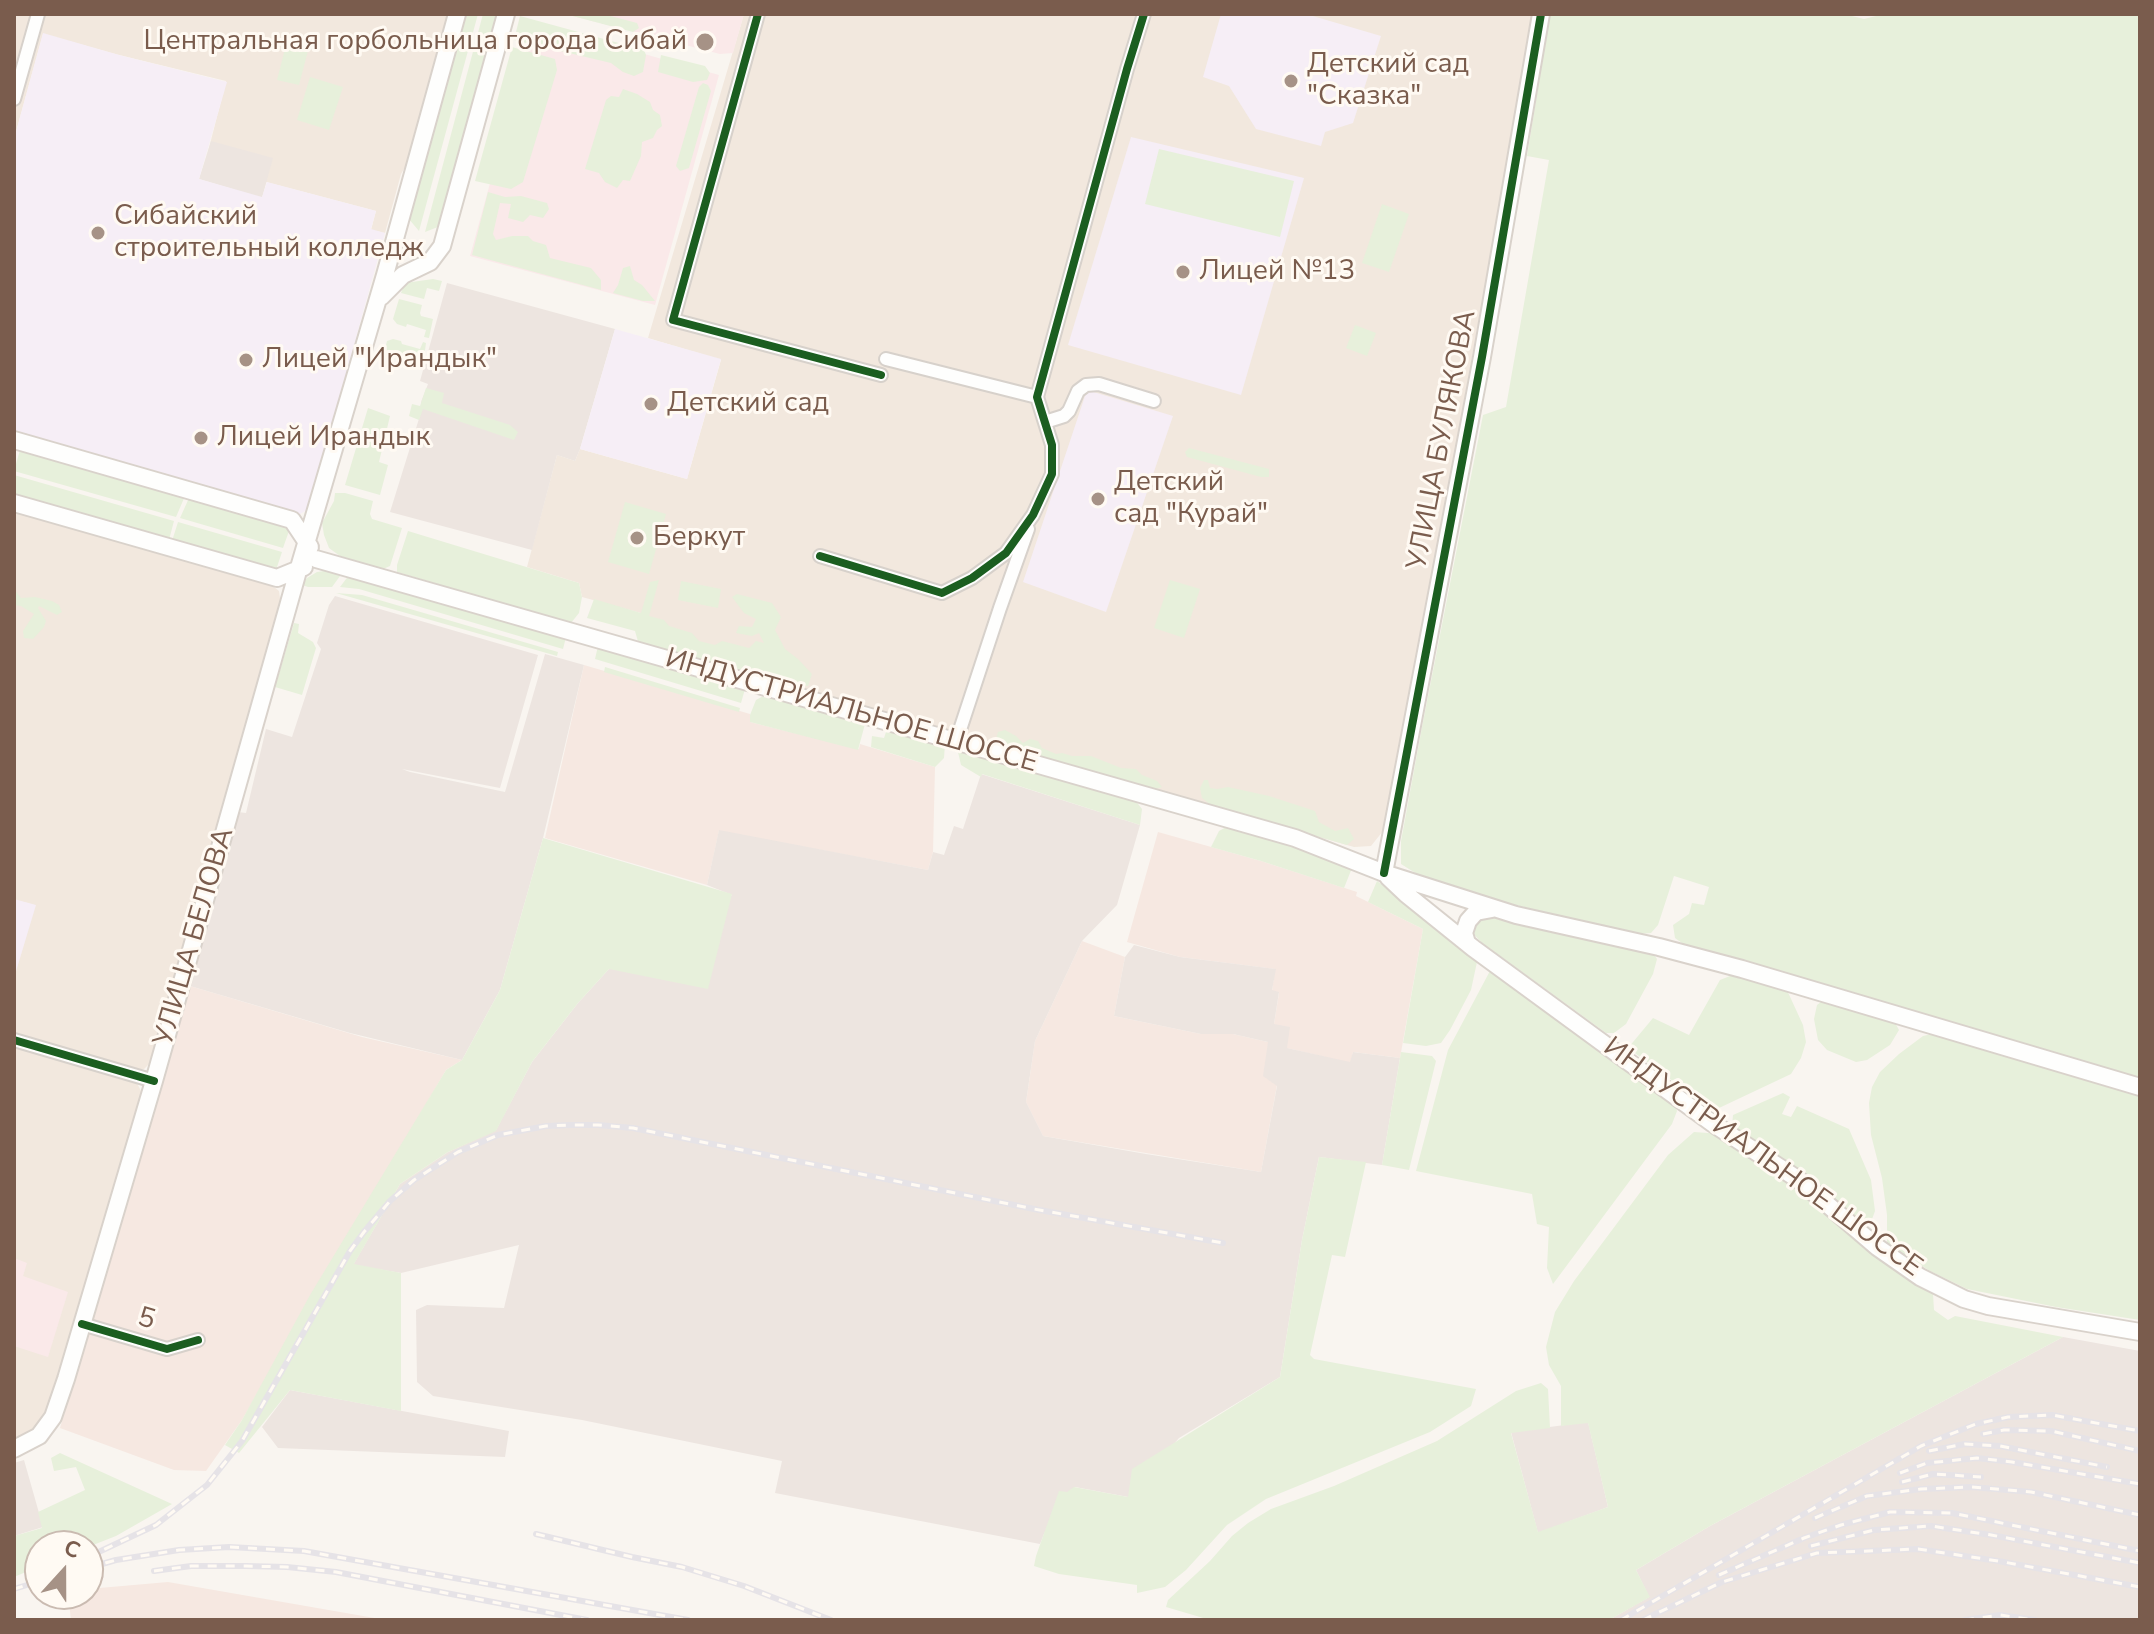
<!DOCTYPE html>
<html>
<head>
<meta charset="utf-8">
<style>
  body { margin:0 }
  #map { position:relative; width:2154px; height:1634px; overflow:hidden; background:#f9f5f0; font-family:"Nunito Sans",sans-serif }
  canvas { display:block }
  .frame { position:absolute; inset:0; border:16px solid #7a5c4d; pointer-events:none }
  .north { position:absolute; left:24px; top:1530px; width:80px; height:80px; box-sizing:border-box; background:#fffaf3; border:2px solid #cabbb1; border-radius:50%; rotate:21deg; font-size:22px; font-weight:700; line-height:32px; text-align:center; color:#7a5c4d }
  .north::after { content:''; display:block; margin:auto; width:28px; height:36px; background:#a69286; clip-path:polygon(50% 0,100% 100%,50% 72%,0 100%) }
</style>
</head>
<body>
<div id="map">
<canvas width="2154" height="1634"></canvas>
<div class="frame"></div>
<div class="north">С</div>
</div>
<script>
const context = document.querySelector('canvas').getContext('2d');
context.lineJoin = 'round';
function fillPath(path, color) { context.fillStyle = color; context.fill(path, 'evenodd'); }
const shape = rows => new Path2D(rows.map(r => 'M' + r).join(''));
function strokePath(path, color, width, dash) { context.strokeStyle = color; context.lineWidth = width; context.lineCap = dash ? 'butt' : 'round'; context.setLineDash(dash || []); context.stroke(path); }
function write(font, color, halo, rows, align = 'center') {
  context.font = font + ' "Nunito Sans",sans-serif'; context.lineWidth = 6; context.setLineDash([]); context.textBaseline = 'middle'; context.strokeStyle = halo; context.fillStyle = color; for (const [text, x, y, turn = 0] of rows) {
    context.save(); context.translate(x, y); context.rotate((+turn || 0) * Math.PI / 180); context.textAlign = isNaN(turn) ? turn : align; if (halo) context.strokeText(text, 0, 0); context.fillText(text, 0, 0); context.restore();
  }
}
const residential = shape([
  [14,14,444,14,451,16,412,160,407,164,401,174,385,233,371,230,376,211,266,182,206,160,226,81,119,55,43,34,14,139],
  [744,14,1534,14,1418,656,1383,831,1371,846,1354,847,1347,845,855,703,639,645,648,615,582,597,579,583,527,567,557,455,575,461,580,449,687,479,721,360,648,338],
  [14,512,269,583,279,591,281,605,149,1064,144,1069,138,1070,14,1035],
  [14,1045,136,1081,142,1093,55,1390,40,1425,14,1444]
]);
const commercial = shape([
  [584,665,750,714,750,722,859,749,860,744,935,767,933,852,928,870,719,831,707,885,545,838],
  [1158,832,1261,861,1357,892,1356,896,1423,929,1400,1058,1353,1052,1351,1063,1287,1048,1274,1024,1279,993,1272,991,1275,969,1180,957,1127,942],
  [1082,941,1125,957,1114,1016,1201,1034,1233,1034,1268,1042,1277,1085,1261,1172,1043,1136,1026,1102,1035,1041],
  [190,986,362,1037,462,1060,446,1070,242,1420,206,1471,174,1470,60,1428],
  [168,1582,386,1620,71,1620,68,1594,88,1594,88,1589]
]);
const industrial = shape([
  [211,141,273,158,262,198,199,179],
  [447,283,615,329,580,449,575,461,557,455,532,550,390,512,422,409,421,402,428,384,420,381],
  [335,596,538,655,500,788,402,769,410,772,505,792,545,654,584,665,543,838,500,990,462,1060,350,1033,190,986,238,812,246,813,266,729,292,737,321,649,317,643,329,605],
  [981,774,1140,825,1117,905,1082,941,1035,1041,1026,1102,1043,1136,1146,1154,1261,1172,1277,1086,1263,1076,1268,1042,1233,1034,1201,1034,1114,1016,1125,957,1134,945,1180,957,1276,969,1272,990,1279,992,1274,1024,1290,1027,1287,1048,1350,1062,1353,1052,1400,1058,1382,1165,1319,1157,1302,1240,1280,1377,1179,1438,1128,1497,1075,1487,1044,1534,1040,1544,775,1493,782,1461,582,1420,433,1396,417,1382,416,1310,427,1305,504,1308,519,1245,401,1273,353,1265,400,1184,448,1152,496,1130,532,1062,578,1003,609,969,732,895,707,885,719,830,928,870,933,852,944,855,954,826,963,829],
  [2063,1337,2140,1351,2140,1620,1609,1620,1649,1597,1636,1570,1710,1526],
  [290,1390,509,1431,505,1457,278,1448,262,1427],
  [1588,1422,1608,1507,1538,1533,1511,1432],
  [24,1460,43,1527,14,1536,14,1463]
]);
const education = shape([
  [1221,14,1306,14,1381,36,1353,123,1325,132,1321,146,1256,129,1229,86,1203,77],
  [43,33,119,55,227,82,199,179,262,197,267,182,376,211,371,229,385,233,310,504,305,511,297,516,14,438,14,139],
  [1131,137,1304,178,1241,395,1068,345],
  [615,329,721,359,687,479,580,449],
  [1087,390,1173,416,1106,612,1023,582],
  [14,899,36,905,14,978]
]);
const medical = shape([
  [565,14,744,14,733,53,720,54],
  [534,23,719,75,655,305,470,256],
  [14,1258,27,1263,23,1276,68,1292,48,1357,14,1346]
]);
const green = shape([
  [464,14,478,14,419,231,408,218],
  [483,14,500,14,443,225,425,232],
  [565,14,603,14,637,23,639,28,633,32],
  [1550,14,1844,14,1864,19,1884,14,2140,14,2140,1080,1727,956,1686,946,1675,938,1673,925,1689,914,1692,903,1704,905,1709,887,1674,876,1658,925,1651,933,1640,934,1494,900,1425,879,1401,864,1401,841,1422,727,1483,415,1506,407,1549,160,1527,156],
  [520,16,644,50,646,55,643,72,634,76,623,72,611,63,514,40],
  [287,41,309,47,299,85,277,80],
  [512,47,555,59,557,70,523,182,511,189,475,181],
  [661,55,705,66,710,73,707,80,693,82,658,72],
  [310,77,343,87,329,130,297,120],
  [703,83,708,85,711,91,689,168,680,171,676,166,699,87],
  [623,89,637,94,650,102,653,110,660,115,662,126,657,130,653,138,642,142,641,156,630,181,623,180,617,188,605,182,599,173,585,169,606,100,611,96,619,97],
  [1159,149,1294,181,1280,237,1145,204],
  [488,192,505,197,521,196,547,203,549,209,543,218,530,215,523,222,508,218,511,204,500,203,493,234,496,240,512,236,528,236,533,241,546,245,550,258,591,268,601,280,601,290,472,255],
  [1382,204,1409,214,1389,272,1362,263],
  [630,266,634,280,642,285,655,301,643,301,613,293,618,285,623,268],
  [433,279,442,281,439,291,427,288,424,299,401,293,405,283],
  [399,299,422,305,420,313,421,316,433,319,429,338,424,337,426,330,407,324,406,327,397,324,393,319],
  [1355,325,1376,333,1367,356,1346,348],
  [393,339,401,341,402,344,420,349,423,342,426,343,423,365,384,353,387,341],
  [426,388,444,393,442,403,510,425,518,432,514,440,423,409,419,420,409,416,412,404,420,406],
  [368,408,390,416,379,462,388,465,380,495,345,485],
  [1189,448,1269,469,1269,477,1261,477,1187,457,1185,452],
  [20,450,185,496,176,517,14,471],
  [14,475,174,521,169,540,14,497],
  [335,493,345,493,373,501,370,514,372,519,402,528,390,566,383,569,340,556,329,548,324,535,322,523,334,501],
  [189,498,284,524,289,531,283,548,180,518],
  [625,502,666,514,649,574,608,562],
  [178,522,282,552,276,570,172,541],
  [408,531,579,583,582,597,579,613,571,623,397,572,397,565],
  [331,570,343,572,332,587,308,587,302,585,307,578,317,572],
  [349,575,566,637,563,649,359,589,340,587],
  [659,580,649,616,664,620,669,626,692,633,699,641,715,645,722,641,749,648,756,641,764,643,759,633,752,636,736,633,739,626,752,627,756,619,744,613,732,597,737,594,772,603,781,617,775,630,785,649,798,659,812,674,808,686,784,684,639,645,635,631,587,618,594,599,641,613,650,582],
  [1170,580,1200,589,1184,638,1154,628],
  [681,581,721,589,718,608,678,600],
  [14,589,21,598,35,597,52,601,59,605,62,612,57,615,39,606,38,608,46,621,44,627,33,639,24,638,23,631,34,614,21,606,14,605],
  [336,593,362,595,558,652,557,656],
  [294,623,299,624,298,633,313,642,316,648,302,695,275,687],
  [598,646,745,689,741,703,595,659],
  [605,667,740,708,739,712,604,672],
  [765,695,865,724,858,750,750,722,750,715,756,700],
  [887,729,945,744,944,758,935,767,871,747,872,736,884,738],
  [1005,730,1016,736,1023,743,1030,739,1038,741,1042,748,1056,754,1062,753,1072,756,1091,756,1121,768,1136,769,1142,775,1157,781,1162,787,1155,789,1001,745,996,739,998,732],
  [965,749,1135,800,1142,809,1140,825,982,774,981,777,961,765,958,752],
  [1204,780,1208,780,1210,788,1217,789,1228,787,1269,796,1315,811,1319,822,1335,831,1348,828,1354,839,1347,845,1212,806,1202,798,1200,788],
  [1228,826,1286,843,1352,868,1344,888,1261,861,1211,847,1219,831],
  [543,838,732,894,708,989,609,969,578,1003,532,1062,496,1131,448,1152,400,1184,354,1264,401,1273,401,1411,290,1390,239,1453,225,1445,242,1420,310,1295,446,1070,462,1060,500,990],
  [1377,881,1407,902,1470,953,1477,962,1471,990,1450,1030,1441,1043,1426,1046,1403,1043,1423,929,1368,902],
  [1490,913,1652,952,1657,959,1653,974,1626,1024,1614,1033,1606,1033,1481,942,1470,930,1475,919],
  [1491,969,1674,1100,1677,1111,1672,1124,1553,1284,1547,1268,1549,1227,1537,1224,1532,1194,1416,1171,1448,1050],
  [1730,976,1744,976,1786,988,1803,1025,1806,1042,1801,1058,1791,1074,1719,1108,1708,1107,1628,1048,1653,1018,1689,1035,1720,980],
  [1825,999,1893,1019,1899,1030,1890,1045,1867,1060,1856,1062,1827,1050,1818,1040,1814,1019,1817,1005],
  [1936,1033,2140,1095,2140,1320,2056,1307,1967,1289,1930,1271,1887,1245,1887,1215,1882,1178,1871,1135,1869,1103,1872,1087,1880,1072,1899,1054,1923,1036],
  [1401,1052,1432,1056,1436,1061,1409,1170,1382,1165],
  [1783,1093,1790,1097,1782,1114,1791,1117,1797,1106,1849,1129,1871,1180,1875,1211,1871,1222,1864,1226,1732,1126,1733,1115],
  [1694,1132,1722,1134,1933,1294,1934,1310,1948,1320,1955,1316,2063,1337,1710,1526,1636,1570,1650,1597,1609,1620,1210,1620,1166,1607,1168,1600,1210,1561,1232,1536,1248,1523,1271,1509,1334,1486,1437,1441,1516,1391,1541,1383,1548,1389,1550,1428,1511,1433,1538,1532,1608,1507,1588,1423,1561,1426,1561,1386,1549,1365,1546,1347,1555,1312,1574,1281,1668,1155],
  [1319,1157,1366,1162,1345,1257,1332,1255,1310,1355,1314,1359,1476,1389,1471,1406,1430,1432,1266,1499,1227,1525,1186,1570,1165,1587,1137,1593,1137,1585,1059,1574,1034,1566,1036,1556,1059,1491,1067,1492,1074,1487,1128,1497,1132,1469,1280,1377,1302,1240],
  [60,1453,172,1504,116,1536,88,1547,40,1546,40,1566,14,1577,14,1536,42,1528,38,1512,85,1490,76,1467,54,1471,51,1458]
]);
const street = shape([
  [758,14,673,320,881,375],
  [14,99,38,14],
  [886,359,1037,397],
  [1045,422,1064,416,1069,411,1078,391,1086,385,1099,384,1154,401],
  [820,556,942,593,972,578,1006,553,1033,515,1052,474,1052,445,1037,397,1127,69,1144,14],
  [956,742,1000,608,1028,529],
  [14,1040,154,1081],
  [82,1324,167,1349,198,1340]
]);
const secondary = shape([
  [381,297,403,275,430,262,442,246,506,14],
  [14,440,292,520,310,547],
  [14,503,277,578,304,567],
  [316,559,1295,838,1384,873,1516,915,1659,947,1742,969,2140,1087],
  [1384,873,1482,357,1541,14],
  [1388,877,1406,894,1473,948,1712,1123,1799,1180,1877,1247,1920,1277,1964,1299,1988,1306,2140,1332],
  [1467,943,1464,933,1468,921,1476,912,1492,909],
  [14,1449,39,1436,53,1417,66,1379,154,1081,298,571,385,275,457,14]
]);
const rail = shape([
  [1983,1434,2004,1430,2051,1431,2140,1451],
  [1929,1451,1965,1444,2000,1446,2107,1467],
  [1900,1473,1927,1463,1977,1458,2012,1462,2140,1484],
  [1902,1482,1933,1474,1981,1477],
  [1815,1518,1867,1496,1921,1489,1971,1487,2031,1492,2140,1515],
  [536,1534,632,1557,682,1567,744,1586,831,1620],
  [1811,1546,1874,1530,1931,1526,1991,1535,2140,1563],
  [88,1557,156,1525,207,1485,242,1441,350,1251,364,1232,390,1201,414,1180,458,1152,498,1135,546,1126,571,1125,598,1125,633,1128,1034,1209,1223,1243],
  [88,1568,116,1560,179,1550,229,1547,304,1551,688,1620],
  [154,1571,191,1566,246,1566,287,1567,336,1572,587,1620],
  [1719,1575,1804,1538,1841,1525,1890,1512,1952,1513,2140,1551],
  [14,1589,40,1581],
  [1621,1620,1921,1446,1976,1424,2008,1417,2052,1415,2140,1431],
  [1643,1620,1722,1582,1817,1553,1918,1549,1998,1561,2140,1587],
  [1965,1620,2000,1615,2035,1620]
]);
const cycleway = shape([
  [758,14,673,320,881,375],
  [820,556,942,593,972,578,1006,553,1033,515,1052,474,1052,445,1037,397,1127,69,1144,14],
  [1384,873,1482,357,1541,14],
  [14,1040,154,1081],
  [82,1324,167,1349,198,1340]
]);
const markers = [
  [705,42,10,"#a69286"],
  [1291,81,8,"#a69286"],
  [98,233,8,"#a69286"],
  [1183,272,8,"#a69286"],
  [246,360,8,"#a69286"],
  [651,404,8,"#a69286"],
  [201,438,8,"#a69286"],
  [1098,499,8,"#a69286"],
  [637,538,8,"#a69286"]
];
const poiNames = [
  ["Центральная горбольница города Сибай",687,42,"right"],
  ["Детский сад",1307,65],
  ["\"Сказка\"",1307,97],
  ["Сибайский",114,217],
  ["строительный колледж",114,249],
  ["Лицей №13",1199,272],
  ["Лицей \"Ирандык\"",262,360],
  ["Детский сад",667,404],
  ["Лицей Ирандык",217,438],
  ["Детский",1114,483],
  ["сад \"Курай\"",1114,515],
  ["Беркут",653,538]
];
const streetNames = [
  ["УЛИЦА БУЛЯКОВА",1443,440,-79],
  ["ИНДУСТРИАЛЬНОЕ ШОССЕ",851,712,16],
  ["УЛИЦА БЕЛОВА",195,937,-74],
  ["ИНДУСТРИАЛЬНОЕ ШОССЕ",1762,1158,36],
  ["5",146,1320,17]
];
fillPath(residential, '#f2e8de');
fillPath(commercial, '#f6e8e1');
fillPath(industrial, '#ede5e0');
fillPath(education, '#f6eef6');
fillPath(medical, '#fae9e9');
fillPath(green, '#e7f0db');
strokePath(street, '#d7d1cb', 16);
strokePath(secondary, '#d9d2cb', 20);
strokePath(street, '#fefefd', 12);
strokePath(secondary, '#fefefd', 16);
strokePath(rail, '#e6e3e7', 6);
strokePath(rail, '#fffaf3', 3, [9]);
strokePath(cycleway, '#1b5e20', 8);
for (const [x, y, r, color] of markers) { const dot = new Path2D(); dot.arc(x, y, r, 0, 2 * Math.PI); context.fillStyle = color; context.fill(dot); strokePath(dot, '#fffaf3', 3); }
write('28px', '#7a5c4d', '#fffaf3', poiNames, 'left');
write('28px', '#7a5c4d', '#fffaf3', streetNames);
</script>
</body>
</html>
